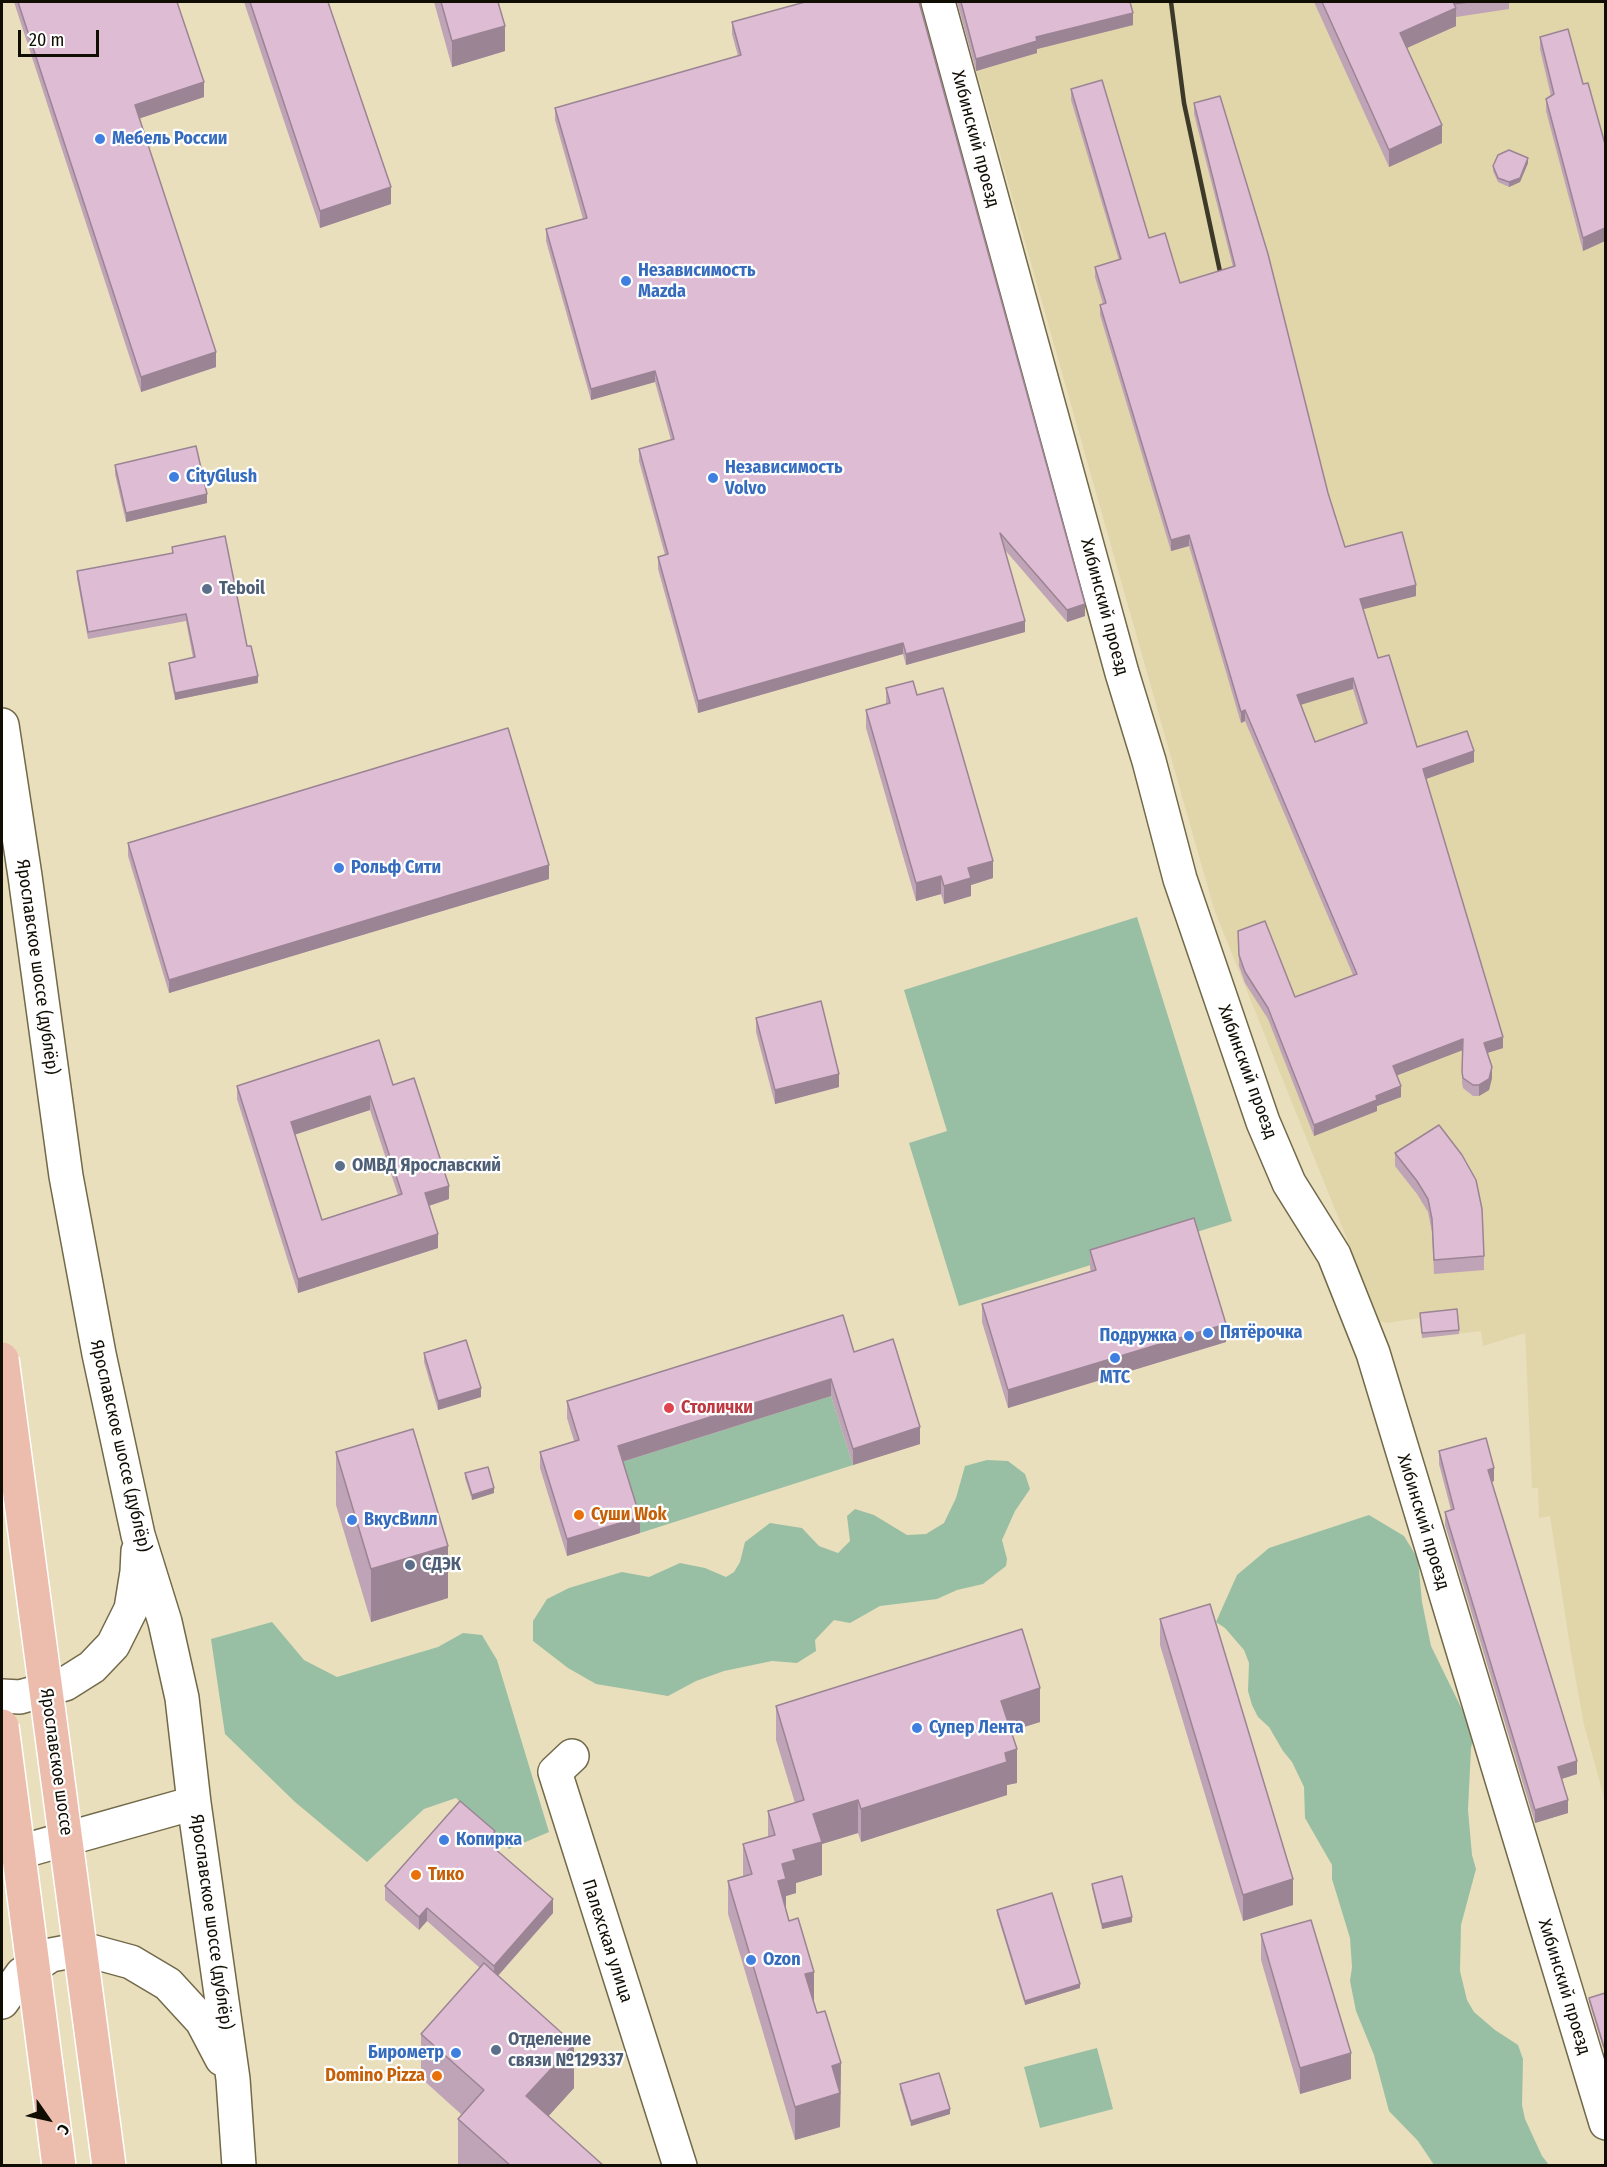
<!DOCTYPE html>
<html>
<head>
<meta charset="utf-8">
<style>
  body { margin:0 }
  #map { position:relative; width:1607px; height:2167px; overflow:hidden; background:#e9dfbc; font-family:"Fira Sans Condensed",sans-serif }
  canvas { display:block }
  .frame { position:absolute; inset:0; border:3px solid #100d03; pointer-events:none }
  .north { position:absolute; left:18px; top:2089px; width:60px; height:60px; -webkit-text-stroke:4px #fff; paint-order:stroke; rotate:124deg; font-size:16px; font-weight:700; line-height:24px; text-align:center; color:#100d03 }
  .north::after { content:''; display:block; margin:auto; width:21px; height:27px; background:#100d03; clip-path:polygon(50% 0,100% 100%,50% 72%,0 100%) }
  .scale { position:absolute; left:18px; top:30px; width:81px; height:27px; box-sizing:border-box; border:3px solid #100d03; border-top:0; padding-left:8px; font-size:18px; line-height:21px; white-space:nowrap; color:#100d03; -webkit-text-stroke:4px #fff; paint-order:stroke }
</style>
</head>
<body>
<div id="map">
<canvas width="1607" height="2167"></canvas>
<div class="frame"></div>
<div class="north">С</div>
<div class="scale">20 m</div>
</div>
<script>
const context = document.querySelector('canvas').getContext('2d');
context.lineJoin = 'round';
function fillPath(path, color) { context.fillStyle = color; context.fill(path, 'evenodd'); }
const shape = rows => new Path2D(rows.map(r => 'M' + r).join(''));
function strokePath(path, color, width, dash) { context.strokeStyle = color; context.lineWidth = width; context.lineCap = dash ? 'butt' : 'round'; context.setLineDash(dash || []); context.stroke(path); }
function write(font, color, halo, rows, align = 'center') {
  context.font = font + ' "Fira Sans Condensed",sans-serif'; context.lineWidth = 4.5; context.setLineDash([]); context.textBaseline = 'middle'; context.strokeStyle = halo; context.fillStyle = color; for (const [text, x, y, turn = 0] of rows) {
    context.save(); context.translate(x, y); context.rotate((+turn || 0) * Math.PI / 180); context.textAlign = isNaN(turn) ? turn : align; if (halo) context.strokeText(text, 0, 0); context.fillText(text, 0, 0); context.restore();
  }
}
const built = shape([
  [957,2,1605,2,1605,1801,1584,1725,1571,1653,1550,1516,1539,1518,1538,1488,1532,1488,1525,1333,1483,1346,1481,1331,1422,1338,1419,1318,1387,1323,1380,1321,1214,909]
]);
const green = shape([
  [1137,917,1232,1221,959,1306,909,1143,947,1131,904,990],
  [831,1396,853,1465,640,1533,618,1463],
  [987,1460,1008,1461,1025,1474,1030,1489,1015,1511,1002,1540,1007,1559,1006,1566,983,1584,957,1590,937,1599,880,1606,850,1623,834,1620,815,1640,816,1651,797,1663,772,1661,724,1671,696,1681,668,1696,596,1684,568,1668,533,1641,533,1621,547,1599,569,1588,622,1572,649,1577,680,1563,705,1568,726,1577,734,1572,740,1562,745,1542,770,1523,802,1528,819,1546,838,1553,850,1541,847,1516,855,1509,874,1515,907,1535,926,1534,944,1523,956,1498,965,1466],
  [1369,1515,1404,1536,1418,1559,1422,1602,1431,1646,1474,1734,1471,1748,1468,1810,1472,1855,1476,1869,1461,1925,1460,1971,1467,2000,1474,2012,1495,2030,1518,2045,1523,2059,1522,2105,1525,2119,1542,2156,1549,2165,1434,2165,1418,2141,1389,2111,1374,2055,1356,2011,1350,1981,1352,1967,1350,1938,1332,1879,1332,1865,1305,1818,1304,1787,1292,1762,1283,1751,1269,1727,1258,1717,1252,1705,1248,1691,1249,1663,1244,1650,1225,1628,1216,1622,1237,1575,1269,1548],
  [272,1622,304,1660,337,1677,438,1647,463,1633,482,1635,497,1660,549,1832,509,1849,456,1798,424,1809,367,1862,295,1802,225,1734,211,1639],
  [1097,2048,1113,2109,1040,2128,1024,2067]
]);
const minor = shape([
  [938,2,1122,673,1149,761,1180,879,1263,1122,1289,1183,1334,1255,1373,1353,1606,2123],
  [2,725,25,876,66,1176,99,1354,138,1535,165,1622,182,1698,194,1803,233,2079,239,2166],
  [2,1696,20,1697,65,1684,92,1667,113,1645,131,1609,137,1572,138,1551],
  [572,1756,555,1772,680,2166],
  [2,1857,194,1803],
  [2,2002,22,1974,51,1955,83,1949,131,1962,168,1984,202,2021,222,2059]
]);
const rail = shape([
  [1171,2,1184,103,1222,281]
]);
const majorBridge = shape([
  [2,1359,109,2166],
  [2,1726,59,2166]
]);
const wall = shape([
  [14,2,177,2,204,97,140,118,216,367,141,392],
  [244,2,328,2,391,204,320,228],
  [434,2,498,2,505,51,452,67],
  [957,2,1130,2,1133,25,1037,49,1037,53,976,71],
  [1314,2,1509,2,1509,9,1456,17,1456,26,1407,48,1442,143,1389,167],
  [732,22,1085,616,1067,622,1005,550,1025,632,906,665,903,654,698,713,658,569,658,557,665,555,639,461,639,449,671,440,655,382,591,400,546,241,546,229,583,219,555,120,555,108,738,56,732,34],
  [1540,37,1583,84,1605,144,1605,241,1583,251,1546,111,1546,99,1551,96,1540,49],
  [1071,89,1149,238,1180,283,1233,267,1194,114,1194,103,1328,493,1345,547,1416,596,1363,609,1378,658,1417,747,1474,762,1426,779,1503,1048,1487,1053,1492,1078,1489,1090,1479,1096,1473,1096,1463,1088,1462,1083,1462,1050,1397,1075,1401,1097,1377,1106,1377,1111,1314,1136,1268,1019,1245,983,1239,966,1238,931,1295,997,1353,975,1245,721,1241,723,1189,546,1171,551,1100,315,1100,305,1103,304,1095,277,1095,267,1119,260,1071,100],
  [1353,689,1364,725,1315,742,1301,704],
  [1528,163,1520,182,1509,187,1498,182,1493,171,1493,166],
  [115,465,207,503,126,522,115,474],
  [172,547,247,646,258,683,175,700,169,670,169,663,193,658,186,621,88,639,77,578,77,571,172,553],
  [886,688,917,695,993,878,971,885,971,896,944,904,941,894,916,901,866,728,866,710,886,705],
  [128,843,549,879,169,993,128,856],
  [756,1018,839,1087,775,1104,756,1032],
  [393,1085,449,1199,429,1206,438,1248,298,1293,237,1099,237,1086],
  [370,1110,398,1195,322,1220,295,1134],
  [1395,1153,1484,1256,1484,1270,1434,1274,1432,1232,1428,1212,1417,1194,1395,1166],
  [1090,1250,1226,1342,1008,1408,982,1322,982,1304,1091,1272,1090,1268],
  [1420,1313,1459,1330,1459,1334,1422,1338],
  [854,1352,920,1444,853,1465,831,1396,622,1462,640,1533,567,1556,540,1468,540,1452,574,1441,567,1418,567,1401],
  [424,1353,481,1397,438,1410,424,1362],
  [1439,1451,1494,1481,1492,1482,1577,1774,1562,1779,1568,1813,1535,1823,1445,1525,1445,1512,1451,1510,1439,1464],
  [336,1452,448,1598,371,1622,336,1505],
  [465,1473,494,1493,472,1500,465,1478],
  [1160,1619,1293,1905,1243,1921,1160,1645],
  [776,1706,1040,1722,1011,1731,1017,1783,1007,1785,1007,1795,861,1842,858,1833,822,1844,822,1875,796,1883,796,1893,786,1896,786,1911,817,2013,841,2063,840,2127,795,2140,728,1914,728,1881,743,1876,743,1844,768,1837,768,1811,795,1803,776,1740],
  [495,1845,493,1847,553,1913,498,1976,574,2088,548,2116,604,2166,460,2166,458,2164,458,2119,462,2115,421,2078,421,2034,480,1968,427,1921,419,1930,385,1900,385,1886],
  [1092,1884,1132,1922,1102,1929,1092,1888],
  [997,1910,1080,1988,1025,2005,997,1914],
  [1261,1934,1351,2079,1300,2094,1261,1960],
  [1605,1993,1604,2051,1589,2002,1589,1998],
  [900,2084,950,2114,911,2126,900,2089]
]);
const shadedWall = shape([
  [1456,8,1456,26,1400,51,1400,33],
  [1133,13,1133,25,1037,49,1037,53,976,71,976,59,1036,37],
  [505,26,505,51,452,67,452,41],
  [204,82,204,97,135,120,135,105],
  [1442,125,1442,143,1389,167,1389,150],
  [1528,158,1528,163,1520,182,1509,187,1509,182],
  [391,187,391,204,320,228,320,211],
  [1605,228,1605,241,1583,251,1583,238],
  [216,352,216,367,141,392,141,377],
  [655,371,655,382,591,400,591,389],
  [207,494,207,503,126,522,126,513],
  [1189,535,1189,546,1171,551,1171,540],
  [1416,585,1416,596,1360,610,1360,599],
  [1085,604,1085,616,1067,622,1067,610],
  [1025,621,1025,632,906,665,906,654],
  [903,643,903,654,698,713,698,701],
  [258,676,258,683,175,700,175,693],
  [1353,678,1353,689,1297,706,1297,695],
  [1245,710,1245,721,1241,723,1241,712],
  [1474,751,1474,762,1423,780,1423,769],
  [993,861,993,878,971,885,971,896,944,904,944,886,968,868],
  [549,865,549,879,169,993,169,980],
  [941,876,941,894,916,901,916,883],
  [1503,1037,1503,1048,1484,1054,1484,1043],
  [1463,1039,1463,1050,1393,1077,1393,1066],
  [1492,1067,1492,1078,1489,1090,1479,1096,1479,1085],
  [839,1074,839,1087,775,1104,775,1090],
  [1401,1086,1401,1097,1377,1106,1377,1111,1314,1136,1314,1125,1376,1096],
  [370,1096,370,1110,291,1136,291,1122],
  [449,1186,449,1199,425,1207,425,1193],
  [438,1234,438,1248,298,1293,298,1279],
  [1226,1324,1226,1342,1008,1408,1008,1390],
  [831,1379,831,1396,618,1463,618,1446],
  [481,1388,481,1397,438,1410,438,1401],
  [920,1427,920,1444,853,1465,853,1449],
  [1494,1468,1494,1481,1488,1483,1488,1470],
  [494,1488,494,1493,472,1500,472,1495],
  [640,1517,640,1533,567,1556,567,1539],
  [448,1546,448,1598,371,1622,371,1569],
  [1040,1688,1040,1722,1001,1734,1001,1701],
  [1017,1749,1017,1783,1007,1785,1007,1795,861,1842,861,1809,1005,1753],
  [1577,1761,1577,1774,1558,1780,1558,1767],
  [858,1800,858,1833,822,1844,822,1875,796,1883,796,1893,786,1896,786,1912,778,1881,782,1864,793,1850,813,1814],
  [1568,1800,1568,1813,1535,1823,1535,1810],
  [495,1831,495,1845,486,1854,486,1841],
  [1293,1879,1293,1905,1243,1921,1243,1895],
  [553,1899,553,1913,494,1980,494,1966],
  [427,1908,427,1921,419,1930,419,1917],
  [1132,1917,1132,1922,1102,1929,1102,1924],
  [814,1972,814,2005,805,1974],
  [1080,1984,1080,1988,1025,2005,1025,2001],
  [574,2044,574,2088,526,2141,526,2096],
  [1351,2053,1351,2079,1300,2094,1300,2068],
  [841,2063,840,2127,795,2140,795,2107,832,2066],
  [950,2109,950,2114,911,2126,911,2121]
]);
const building = shape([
  [18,2,177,2,204,82,135,105,216,352,141,377,18,2],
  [250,2,328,2,391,187,320,211,250,2],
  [441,2,498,2,505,26,452,41,441,2],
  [805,2,919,2,1085,604,1067,610,1000,533,1025,621,906,654,903,643,698,701,658,557,668,554,639,449,674,439,655,371,591,389,546,229,587,218,555,108,741,55,732,22,805,2],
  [961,2,1130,2,1133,13,1036,37,1037,41,976,59,961,2],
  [1322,2,1453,2,1456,8,1400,33,1442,125,1389,150,1322,2],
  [1453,2,1469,2,1454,4,1453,2],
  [1568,29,1583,84,1588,83,1605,144,1605,228,1583,238,1546,99,1554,94,1540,37,1568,29],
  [1102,80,1149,238,1165,233,1180,283,1235,266,1194,103,1220,96,1268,254,1328,493,1345,547,1402,532,1416,585,1360,599,1378,658,1389,655,1417,747,1467,731,1474,751,1423,769,1503,1037,1484,1043,1492,1067,1489,1079,1479,1085,1473,1085,1463,1078,1462,1072,1463,1039,1393,1066,1401,1086,1376,1096,1377,1100,1314,1125,1268,1008,1245,972,1239,955,1238,931,1265,921,1295,997,1357,974,1245,710,1241,712,1189,535,1171,540,1100,305,1106,303,1095,267,1121,259,1071,89,1102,80],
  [1353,678,1367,723,1315,742,1297,695,1353,678],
  [1509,150,1528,158,1520,178,1509,182,1498,178,1493,166,1498,155,1509,150],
  [196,446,207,494,126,513,115,465,196,446],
  [225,536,247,646,251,646,258,676,175,693,169,663,195,657,186,614,88,632,77,571,173,553,172,547,225,536],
  [913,681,917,695,943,688,993,861,968,868,971,878,944,886,941,876,916,883,866,710,890,703,886,688,913,681],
  [508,728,549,865,169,980,128,843,508,728],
  [821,1001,839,1074,775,1090,756,1018,821,1001],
  [379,1040,393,1085,414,1078,449,1186,425,1193,438,1234,298,1279,237,1086,379,1040],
  [370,1096,402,1194,322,1220,291,1122,370,1096],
  [1439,1125,1462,1155,1476,1180,1482,1209,1484,1256,1434,1260,1432,1219,1428,1199,1417,1181,1395,1153,1439,1125],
  [1194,1218,1226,1324,1008,1390,982,1304,1096,1270,1090,1250,1194,1218],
  [1457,1309,1459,1330,1422,1333,1420,1313,1457,1309],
  [843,1315,854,1352,893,1339,920,1427,853,1449,831,1379,618,1446,640,1517,567,1539,540,1452,579,1440,567,1401,843,1315],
  [466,1340,481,1388,438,1401,424,1353,466,1340],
  [413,1429,448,1546,371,1569,336,1452,413,1429],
  [1486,1438,1494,1468,1488,1470,1577,1761,1558,1767,1568,1800,1535,1810,1445,1512,1454,1509,1439,1451,1486,1438],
  [488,1467,494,1488,472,1495,465,1473,488,1467],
  [1210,1604,1293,1879,1243,1895,1160,1619,1210,1604],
  [1022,1629,1040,1688,1001,1701,1017,1749,1005,1753,1007,1762,861,1809,858,1800,813,1814,822,1842,793,1850,796,1860,782,1864,786,1879,778,1881,789,1921,798,1918,814,1972,805,1974,817,2013,825,2011,841,2063,832,2066,840,2093,795,2107,728,1881,752,1874,743,1844,775,1835,768,1811,804,1800,776,1706,1022,1629],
  [460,1801,495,1831,486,1841,553,1899,494,1966,427,1908,419,1917,385,1886,460,1801],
  [1122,1876,1132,1917,1102,1924,1092,1884,1122,1876],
  [1052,1893,1080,1984,1025,2001,997,1910,1052,1893],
  [1311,1920,1351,2053,1300,2068,1261,1934,1311,1920],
  [484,1963,574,2044,526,2096,604,2166,511,2166,458,2119,484,2090,421,2034,484,1963],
  [1605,1993,1605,2046,1604,2047,1589,1998,1605,1993],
  [939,2073,950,2109,911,2121,900,2084,939,2073]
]);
const markers = [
  [100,139,6,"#3f7fe0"],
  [626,281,6,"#3f7fe0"],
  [174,477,6,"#3f7fe0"],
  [713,478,6,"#3f7fe0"],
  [207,589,6,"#5c6f8a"],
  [339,868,6,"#3f7fe0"],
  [340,1166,6,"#5c6f8a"],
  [1208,1333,6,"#3f7fe0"],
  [1189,1336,6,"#3f7fe0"],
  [1115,1358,6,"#3f7fe0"],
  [669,1408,6,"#e0444e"],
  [579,1515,6,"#e8710a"],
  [352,1520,6,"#3f7fe0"],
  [410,1565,6,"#5c6f8a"],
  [917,1728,6,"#3f7fe0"],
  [444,1840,6,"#3f7fe0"],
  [416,1875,6,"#e8710a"],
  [751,1960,6,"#3f7fe0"],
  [496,2050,6,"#5c6f8a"],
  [456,2053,6,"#3f7fe0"],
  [437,2076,6,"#e8710a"]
];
const shopNames = [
  ["Мебель России",112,139],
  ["Независимость",638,271],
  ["Mazda",638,292],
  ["Независимость",725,468],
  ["Volvo",725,489],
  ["CityGlush",186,477],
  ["Рольф Сити",351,868],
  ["Пятёрочка",1220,1333],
  ["Подружка",1177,1336,"right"],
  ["МТС",1115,1378,"center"],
  ["ВкусВилл",364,1520],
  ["Супер Лента",929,1728],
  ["Копирка",456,1840],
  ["Ozon",763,1960],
  ["Бирометр",444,2053,"right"]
];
const streetNames = [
  ["Хибинский проезд",975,139,75],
  ["Хибинский проезд",1104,607,75],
  ["Ярославское шоссе (дублёр)",37,967,82],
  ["Хибинский проезд",1247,1072,70],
  ["Ярославское шоссе (дублёр)",120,1446,77],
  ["Хибинский проезд",1423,1522,73],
  ["Ярославское шоссе",56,1762,82],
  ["Ярославское шоссе (дублёр)",211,1922,82],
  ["Палехская улица",607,1941,72],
  ["Хибинский проезд",1564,1987,73]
];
const serviceNames = [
  ["Teboil",219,589],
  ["ОМВД Ярославский",352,1166],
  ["СДЭК",422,1565],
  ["Отделение",508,2040],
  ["связи №129337",508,2061]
];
const healthNames = [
  ["Столички",681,1408]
];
const foodNames = [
  ["Суши Wok",591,1515],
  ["Тико",428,1875],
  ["Domino Pizza",425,2076,"right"]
];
fillPath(built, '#e1d5aa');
fillPath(green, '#98bfa4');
strokePath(minor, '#726949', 36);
strokePath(minor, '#fff', 33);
strokePath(rail, '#3d3929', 4.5);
strokePath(majorBridge, '#fff', 36, []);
strokePath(majorBridge, '#ecbcad', 33);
fillPath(wall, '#bfa3b6');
fillPath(shadedWall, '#9b8494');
fillPath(building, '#debdd4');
strokePath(building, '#9b8494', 1.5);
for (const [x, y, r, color] of markers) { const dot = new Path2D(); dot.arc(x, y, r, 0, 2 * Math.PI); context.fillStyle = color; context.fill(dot); strokePath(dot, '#fff', 2); }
write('bold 18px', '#366cbe', '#fff', shopNames, 'left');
write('18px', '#100d03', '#fff', streetNames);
write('bold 18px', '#4e5e75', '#fff', serviceNames, 'left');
write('bold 18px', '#be3a42', '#fff', healthNames, 'left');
write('bold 18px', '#c56008', '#fff', foodNames, 'left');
</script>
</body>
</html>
